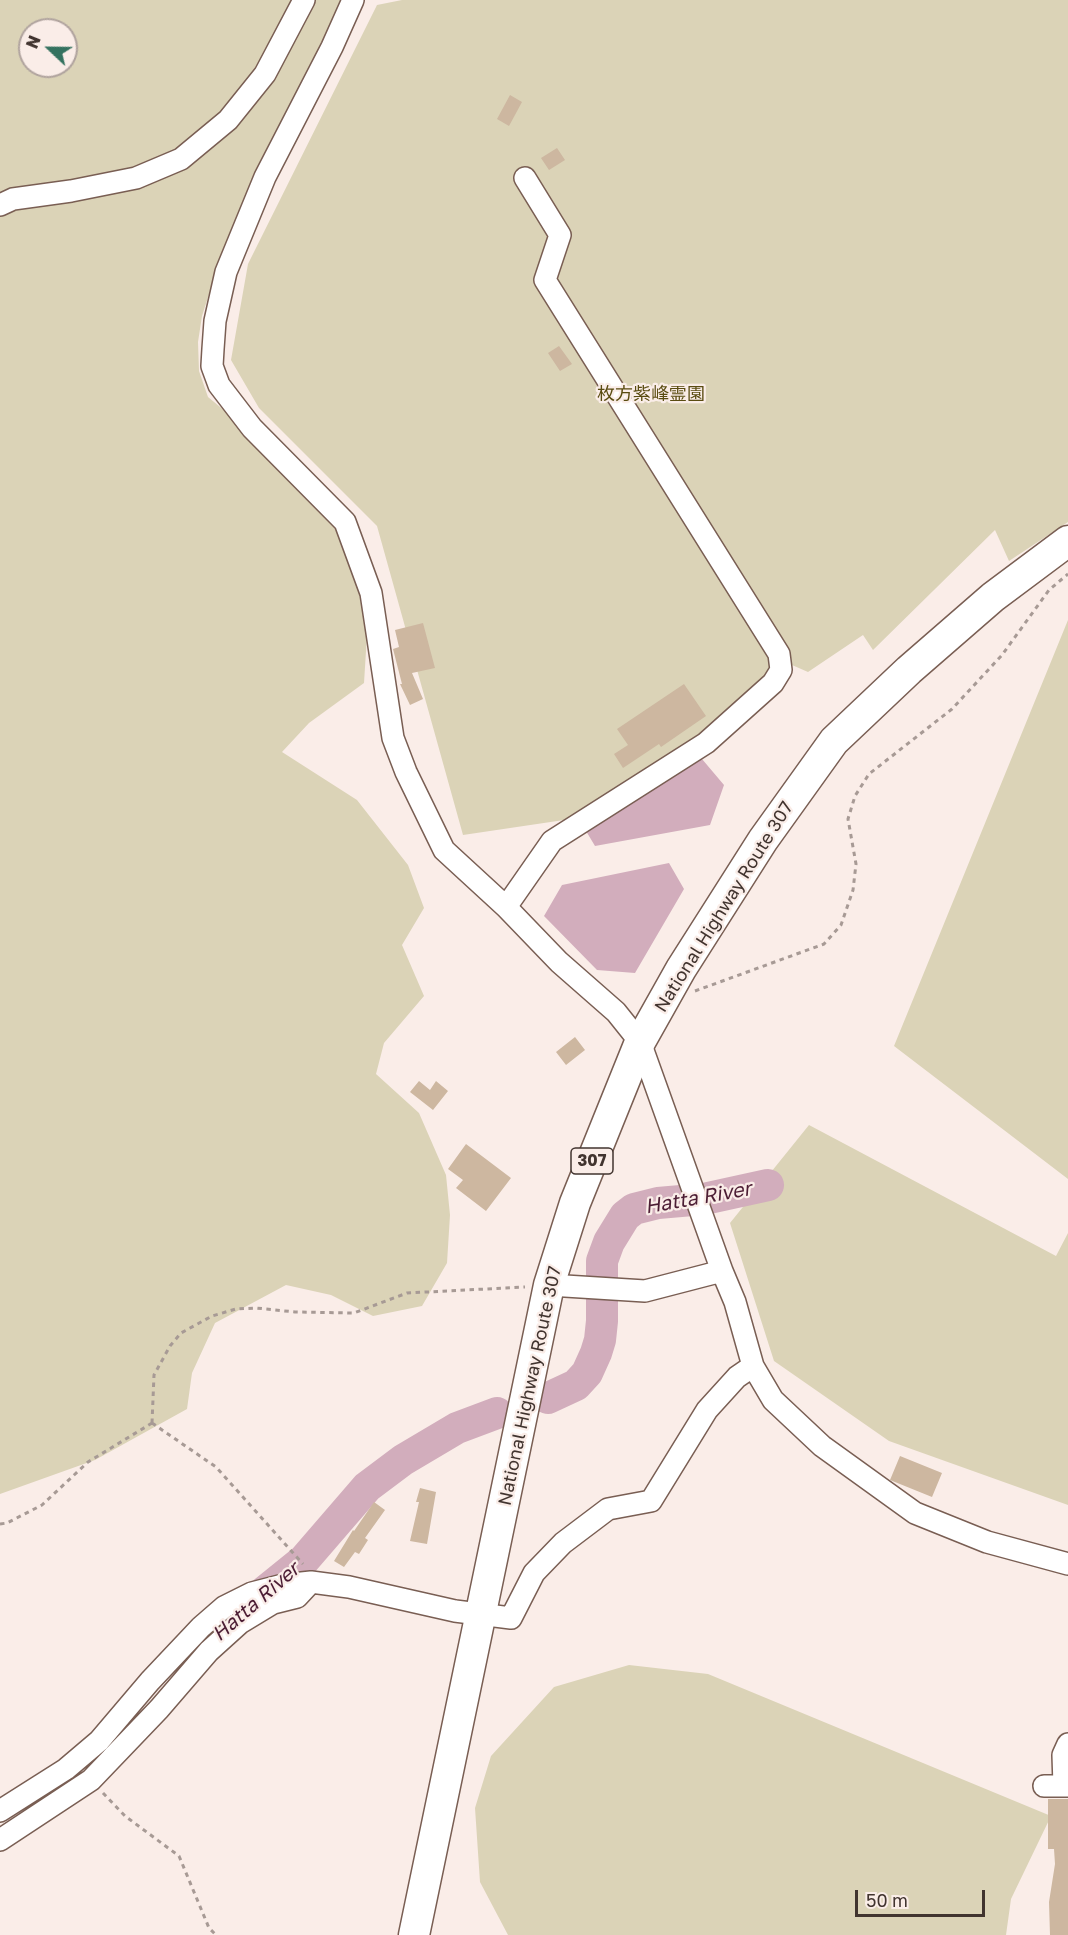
<!DOCTYPE html>
<html>
<head>
<meta charset="utf-8">
<style>
  body { margin:0 }
  #map { position:relative; width:1068px; height:1935px; overflow:hidden; background:#faede8; font-family:"Golos Text",sans-serif }
  canvas { display:block }
  .north { position:absolute; left:18px; top:18px; width:60px; height:60px; box-sizing:border-box; background:#faede8; border:2px solid #b0a39e; border-radius:50%; rotate:292deg; font-size:16px; font-weight:700; line-height:24px; text-align:center; color:#41342f }
  .north::after { content:''; display:block; margin:auto; width:21px; height:27px; background:#34725f; clip-path:polygon(50% 0,100% 100%,50% 72%,0 100%) }
  .scale { position:absolute; left:855px; top:1890px; width:130px; height:27px; box-sizing:border-box; border:3px solid #41342f; border-top:0; padding-left:8px; font-size:18px; line-height:21px; white-space:nowrap; color:#41342f; -webkit-text-stroke:4px #faede8; paint-order:stroke }
</style>
</head>
<body>
<div id="map">
<canvas width="1068" height="1935"></canvas>
<div class="north">N</div>
<div class="scale">50 m</div>
</div>
<script>
const context = document.querySelector('canvas').getContext('2d');
context.lineJoin = 'round';
function fillPath(path, color) { context.fillStyle = color; context.fill(path, 'evenodd'); }
const shape = rows => new Path2D(rows.map(r => 'M' + r).join(''));
function strokePath(path, color, width, dash) { context.strokeStyle = color; context.lineWidth = width; context.lineCap = dash ? 'butt' : 'round'; context.setLineDash(dash || []); context.stroke(path); }
function write(font, color, halo, rows, align = 'center') {
  context.font = font + ' "Golos Text","Noto Sans JP",sans-serif'; context.lineWidth = 4.5; context.setLineDash([]); context.textBaseline = 'middle'; context.strokeStyle = halo; context.fillStyle = color; for (const [text, x, y, turn = 0] of rows) {
    context.save(); context.translate(x, y); context.rotate((+turn || 0) * Math.PI / 180); context.textAlign = isNaN(turn) ? turn : align; if (halo) context.strokeText(text, 0, 0); context.fillText(text, 0, 0); context.restore();
  }
}
const green = shape([
  [0,0,359,0,279,137,224,247,202,316,198,342,199,371,208,397,260,440,350,543,367,635,364,683,309,723,282,752,357,800,408,865,424,908,402,945,424,996,384,1043,376,1074,419,1113,446,1175,450,1215,447,1263,422,1306,373,1316,331,1295,286,1285,215,1323,192,1373,187,1409,95,1460,0,1494],
  [30,30,66,30,66,66,30,66],
  [402,0,1068,0,1068,522,1009,561,995,530,873,650,863,635,808,672,792,665,769,675,690,746,564,820,463,835,377,526,259,408,231,360,248,264,377,5],
  [1068,620,1068,1179,894,1046],
  [809,1125,1056,1256,1068,1233,1068,1505,889,1441,774,1361,730,1223],
  [629,1665,708,1674,1051,1816,1011,1899,1006,1935,508,1935,480,1882,475,1808,491,1756,554,1687]
]);
const water = shape([
  [702,759,724,785,710,825,595,846,586,831],
  [669,863,684,889,635,973,597,970,544,916,562,885]
]);
const river = shape([
  [548,1398,576,1385,587,1373,596,1353,600,1340,602,1321,602,1261,609,1242,625,1216,634,1209,658,1203,704,1199,768,1185],
  [252,1602,304,1560,367,1487,403,1460,457,1428,497,1413]
]);
const building = shape([
  [510,95,522,102,509,126,497,119],
  [557,148,565,160,549,170,541,158],
  [559,346,572,364,560,371,548,353],
  [423,623,435,668,412,673,423,699,410,705,400,684,402,684,393,649,399,647,395,630],
  [684,684,706,716,661,747,659,744,623,768,614,754,628,745,617,729],
  [575,1037,585,1050,566,1065,556,1052],
  [419,1081,430,1090,436,1081,448,1091,433,1110,410,1092],
  [466,1144,511,1178,486,1211,456,1188,463,1180,448,1169],
  [900,1456,942,1473,932,1497,890,1480],
  [420,1488,436,1492,427,1544,410,1541,419,1502,416,1502],
  [374,1502,385,1510,365,1538,368,1540,359,1554,355,1552,344,1567,334,1561,353,1530,354,1531],
  [1048,1799,1068,1799,1068,1935,1050,1935,1049,1902,1055,1864,1054,1849,1048,1849]
]);
const path = shape([
  [695,991,824,944,841,925,853,890,856,864,848,819,855,796,869,774,952,709,1002,655,1049,590,1068,574],
  [152,1423,154,1375,170,1346,181,1333,212,1316,236,1309,256,1308,295,1312,354,1313,407,1293,525,1287],
  [152,1423,216,1467,303,1564],
  [0,1524,7,1523,42,1505,88,1462,152,1423],
  [103,1793,125,1816,179,1856,209,1928,216,1935]
]);
const minor = shape([
  [353,0,332,47,265,177,226,272,215,321,213,349,212,366,219,385,252,428,345,522,371,593,393,738,406,772,444,850,506,907,559,962,616,1012,640,1042,722,1271,735,1302,753,1366,773,1400,822,1446,915,1513,987,1542,1068,1564],
  [0,205,13,199,71,191,136,178,181,159,228,120,265,74,304,0],
  [506,907,552,841,706,743,773,683,781,670,779,654,545,280,560,235,525,178],
  [549,1285,645,1291,722,1271],
  [1044,1786,1068,1786],
  [1064,1786,1063,1755,1068,1744],
  [0,1811,66,1769,99,1741,150,1681,201,1627,224,1607,252,1593,283,1585,311,1582,349,1587,455,1611,511,1618,534,1573,563,1543,608,1509,651,1501,707,1410,737,1377,753,1366],
  [0,1840,91,1780,159,1709,209,1651,240,1623,273,1603,297,1597,311,1582]
]);
const highway = shape([
  [414,1935,549,1285,575,1203,640,1042,681,969,763,840,834,741,909,670,993,597,1068,541]
]);
const shields = [
  [592,1161,42]
];
const shieldNames = [
  ["307",592,1161]
];
const parkNames = [
  ["枚方紫峰霊園",651,394]
];
const streetNames = [
  ["National Highway Route 307",724,907,-58],
  ["National Highway Route 307",530,1386,-78]
];
const waterNames = [
  ["Hatta River",698,1198,-10],
  ["Hatta River",256,1602,-41]
];
fillPath(green, '#dbd3b7');
fillPath(water, '#d2adbc');
strokePath(river, '#d2adbc', 32);
fillPath(building, '#cdb7a0');
strokePath(minor, '#795e53', 24);
strokePath(highway, '#795e53', 33);
strokePath(path, '#a79a95', 3, [4.5, 4.5]);
strokePath(minor, '#fff', 21);
strokePath(highway, '#fff', 30);
for (const [x, y, w] of shields) { const box = new Path2D(); box.roundRect(x - w / 2, y - 13, w, 26, 4.5); context.fillStyle = '#faede8'; context.fill(box); strokePath(box, '#41342f', 1.5); }
write('bold 16px', '#41342f', null, shieldNames);
write('18px', '#5a4c11', '#faede8', parkNames);
write('18px', '#41342f', '#faede8', streetNames);
write('italic 20px', '#4c1d34', '#faede8', waterNames);
</script>
</body>
</html>
